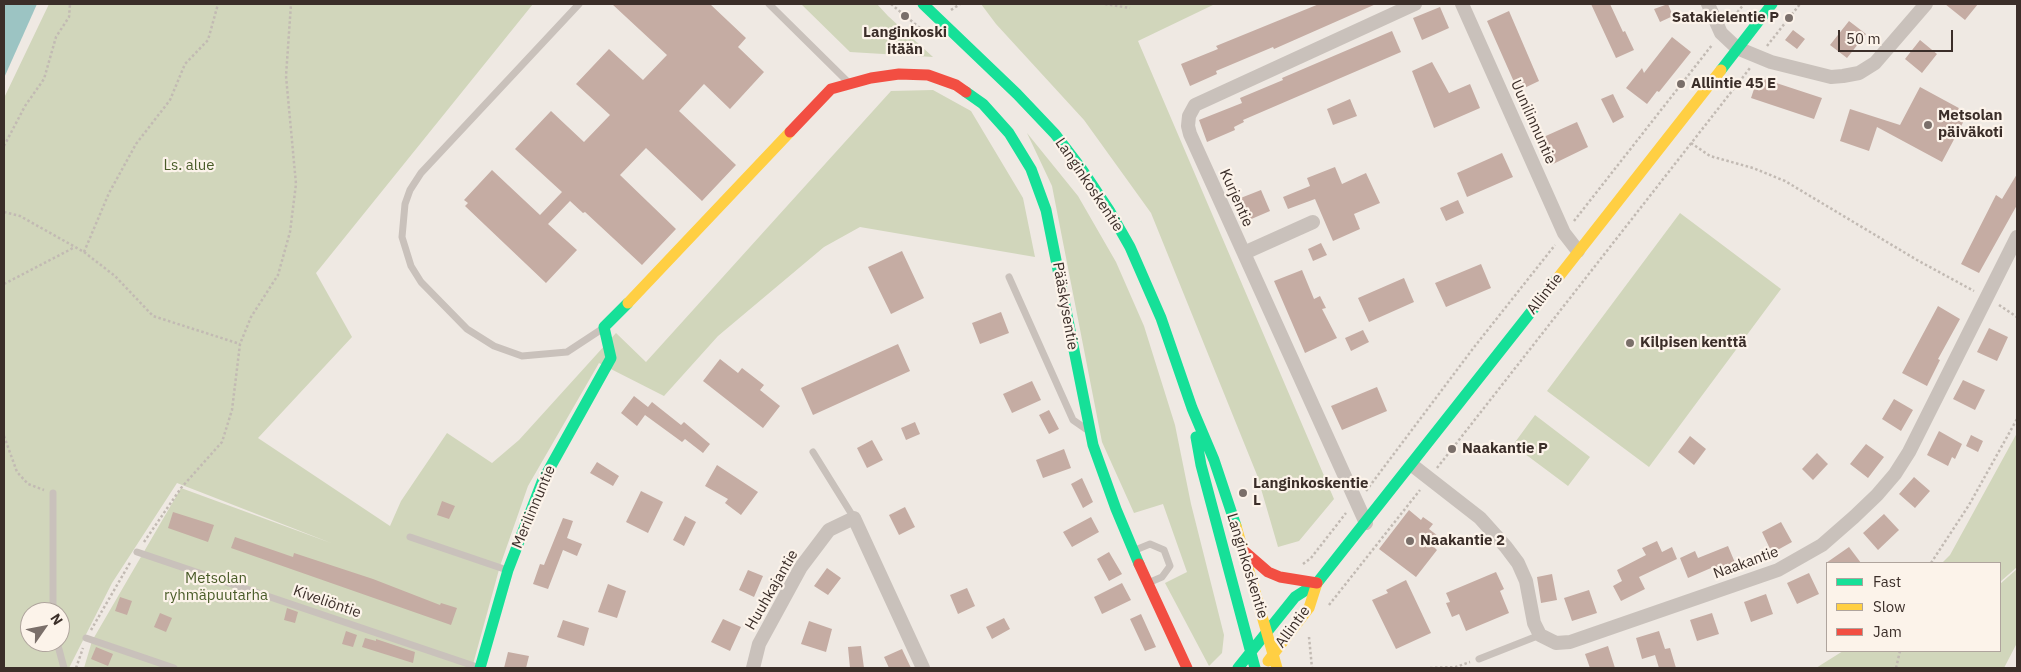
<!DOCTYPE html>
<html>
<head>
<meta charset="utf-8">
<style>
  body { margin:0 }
  #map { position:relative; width:2021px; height:672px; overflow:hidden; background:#efe9e3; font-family:"IBM Plex Sans",sans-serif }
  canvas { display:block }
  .frame { position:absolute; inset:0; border:5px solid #3b2e29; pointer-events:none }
  .legend { position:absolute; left:1826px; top:562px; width:175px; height:90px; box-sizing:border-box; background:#fcf3ea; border:1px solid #afa49d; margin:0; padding:6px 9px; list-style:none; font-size:15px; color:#3b2e29 }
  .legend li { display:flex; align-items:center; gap:10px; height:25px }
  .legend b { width:25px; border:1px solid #afa49d }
  .north { position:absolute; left:20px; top:602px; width:50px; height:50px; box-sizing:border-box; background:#fcf3ea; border:1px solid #afa49d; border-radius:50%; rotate:57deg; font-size:14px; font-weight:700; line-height:20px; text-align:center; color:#3b2e29 }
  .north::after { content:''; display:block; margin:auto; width:18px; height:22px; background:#7a6f6a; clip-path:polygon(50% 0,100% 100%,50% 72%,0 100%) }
  .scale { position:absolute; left:1838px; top:30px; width:115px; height:22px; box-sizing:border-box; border:2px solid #3b2e29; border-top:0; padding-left:6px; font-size:15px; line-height:18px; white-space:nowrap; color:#3b2e29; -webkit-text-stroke:4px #fcf3ea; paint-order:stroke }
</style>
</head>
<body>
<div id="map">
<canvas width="2021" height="672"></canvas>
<div class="frame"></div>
<ul class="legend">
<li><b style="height:6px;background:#16e098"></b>Fast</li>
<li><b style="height:6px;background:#ffcf43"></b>Slow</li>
<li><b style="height:6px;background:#f24e42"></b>Jam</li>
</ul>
<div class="north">N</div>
<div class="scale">50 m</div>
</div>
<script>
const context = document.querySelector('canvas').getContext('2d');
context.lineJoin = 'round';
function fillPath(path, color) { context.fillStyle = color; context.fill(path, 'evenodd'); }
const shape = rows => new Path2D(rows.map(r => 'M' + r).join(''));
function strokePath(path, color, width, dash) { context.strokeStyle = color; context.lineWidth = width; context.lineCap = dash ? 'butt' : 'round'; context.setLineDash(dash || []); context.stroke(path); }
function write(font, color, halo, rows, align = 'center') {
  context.font = font + ' "IBM Plex Sans",sans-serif'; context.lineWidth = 4.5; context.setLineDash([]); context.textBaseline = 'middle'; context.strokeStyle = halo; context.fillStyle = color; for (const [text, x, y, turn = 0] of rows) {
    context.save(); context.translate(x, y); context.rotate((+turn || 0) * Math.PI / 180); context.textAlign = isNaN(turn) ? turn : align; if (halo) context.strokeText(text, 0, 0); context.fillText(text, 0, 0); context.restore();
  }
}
const green = shape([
  [49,4,533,4,316,273,352,337,258,438,390,526,401,501,447,433,492,463,519,440,616,333,646,362,891,91,933,90,971,111,1023,198,1035,257,860,227,824,247,718,336,664,396,599,363,528,486,500,566,472,668,84,668,92,641,181,488,331,543,177,483,112,583,69,668,4,668,4,98],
  [30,612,60,612,60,642,30,642],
  [801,4,877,4,888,16,933,57,850,52],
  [981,4,1215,4,1138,41,1334,499,1299,541,1278,547,1257,475,1151,213,1084,120,996,24],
  [1027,133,1078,196,1116,262,1144,326,1175,425,1191,504,1224,635,1222,653,1209,666,1165,583,1187,572,1163,504,1134,513,1102,442,1052,186],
  [1680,213,1781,289,1649,467,1547,391],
  [1535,415,1590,457,1568,486,1513,445],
  [2017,433,2017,567,2000,582,2000,563,1942,563,1950,555],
  [2017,569,2017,643,2004,668,1816,668,1843,651,2000,651,2000,584]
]);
const water = shape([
  [4,4,37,4,4,78]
]);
const building = shape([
  [612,4,710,4,746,38,738,47,764,72,730,109,704,84,679,111,736,165,702,201,646,148,620,175,676,229,642,265,585,212,583,213,570,201,548,224,577,250,546,283,465,206,468,203,464,200,492,170,540,215,562,192,515,149,551,111,584,142,610,115,576,84,609,49,643,80,667,55],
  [1319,4,1376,4,1274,49,1273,47,1216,71,1217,74,1190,86,1181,64,1218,49,1216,46],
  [1591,4,1610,4,1623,32,1625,31,1634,50,1616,58],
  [1668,4,1673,16,1660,22,1654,9],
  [1945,4,1978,4,1965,20],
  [1440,7,1449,28,1422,40,1413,18],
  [1509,11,1539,81,1518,91,1487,21],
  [1849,21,1866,34,1847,58,1830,45],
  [1793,30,1805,39,1797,49,1785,40],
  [1392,31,1401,52,1243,120,1244,122,1234,127,1235,130,1207,142,1199,120,1242,103,1240,98,1283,80,1282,78],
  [1672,37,1691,52,1659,92,1657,91,1647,104,1626,88,1642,68,1644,73],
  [1920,40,1937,54,1922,73,1905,59],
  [1432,62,1449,93,1470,84,1480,108,1434,128,1412,71],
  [1758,77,1822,98,1814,119,1751,98],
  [1920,87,1968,113,1942,162,1877,127,1869,151,1840,141,1850,109,1900,125],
  [1613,94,1624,117,1613,123,1601,99],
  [1350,99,1357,116,1333,125,1327,109],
  [1577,122,1588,147,1551,165,1539,139],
  [1502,153,1513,177,1467,197,1457,173],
  [1335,167,1342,184,1366,173,1380,203,1354,214,1360,229,1333,241,1315,199,1288,209,1283,197,1310,186,1307,178],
  [2017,174,2017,205,1979,273,1961,264,1996,195,2002,199],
  [1261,190,1270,211,1242,223,1233,201],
  [1458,200,1464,213,1446,221,1440,208],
  [1321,243,1327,255,1313,261,1308,249],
  [902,251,924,298,891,314,868,267],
  [1481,264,1491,288,1446,307,1435,283],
  [1302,270,1314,299,1320,296,1326,308,1322,309,1337,338,1305,353,1274,281],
  [1404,278,1414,302,1369,322,1358,298],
  [1938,306,1960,319,1938,359,1940,360,1927,386,1902,373],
  [1001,312,1009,333,980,344,972,323],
  [1989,328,2008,337,1997,361,1977,352],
  [1363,330,1369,342,1351,351,1345,338],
  [898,344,910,371,813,415,801,388],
  [720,359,738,373,742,368,764,385,760,390,780,406,763,428,703,381],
  [1963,380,1985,390,1975,410,1953,399],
  [1032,381,1041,400,1012,413,1003,394],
  [1377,387,1387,411,1342,430,1331,406],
  [634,396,648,407,652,402,681,425,684,422,710,444,703,453,685,439,682,442,645,415,637,426,621,413],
  [1894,399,1913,410,1901,431,1882,419],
  [1049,410,1059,429,1049,434,1039,415],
  [915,422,920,434,906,440,901,428],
  [1939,431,1962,444,1955,459,1952,457,1948,466,1927,455],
  [1971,435,1983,441,1978,452,1966,446],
  [1690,436,1706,449,1694,465,1678,452],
  [872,440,883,460,867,468,857,448],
  [1866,444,1884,457,1868,478,1850,464],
  [1064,449,1071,468,1043,478,1036,460],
  [1817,453,1828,464,1813,480,1802,469],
  [597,462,619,476,613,486,590,473],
  [717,465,758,492,741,515,725,503,728,499,705,486],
  [1914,477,1930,491,1915,508,1899,494],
  [1082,478,1093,502,1083,508,1071,484],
  [641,491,663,502,648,533,626,522],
  [442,501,455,506,449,519,437,515],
  [905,507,915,527,899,535,889,515],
  [1409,510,1421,520,1423,517,1433,524,1429,529,1438,536,1432,545,1437,550,1416,577,1379,549],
  [173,512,214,525,208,542,168,528],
  [1884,514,1899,530,1878,550,1863,533],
  [685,516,696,522,684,546,673,540],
  [1091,517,1099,532,1072,547,1063,532],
  [563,518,573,521,567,538,582,544,577,556,563,550,548,589,533,584,540,564,544,565],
  [1781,522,1792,542,1772,553,1762,532],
  [235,537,293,557,294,553,373,579,440,605,441,603,457,608,451,625,231,548],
  [1657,541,1662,552,1672,547,1677,559,1639,577,1645,589,1621,601,1613,586,1622,581,1617,570,1646,555,1642,548],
  [1728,546,1736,565,1714,574,1711,568,1688,578,1680,558,1695,551,1698,558],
  [1849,547,1861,563,1826,563],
  [1109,552,1122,574,1109,581,1097,559],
  [827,568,841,578,828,595,814,586],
  [748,570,763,576,754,597,739,590],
  [1496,572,1504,589,1500,591,1509,613,1466,631,1459,614,1452,617,1446,603,1450,602,1446,593],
  [1809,573,1819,594,1797,604,1787,583],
  [1552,574,1557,600,1541,603,1537,577],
  [1406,580,1431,633,1396,649,1372,600,1388,593,1386,590],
  [1122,583,1131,600,1102,614,1094,597],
  [608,584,626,591,617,618,598,612],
  [967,588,975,606,958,614,950,595],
  [1589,590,1597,613,1572,621,1564,598],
  [1766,594,1773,614,1751,622,1744,602],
  [120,597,132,601,127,615,115,611],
  [287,608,298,612,295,623,284,620],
  [160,613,172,618,166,632,154,627],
  [1712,613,1719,634,1697,641,1690,620],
  [1141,614,1156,647,1145,651,1130,619],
  [1004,618,1010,629,992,639,986,627],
  [723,619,741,627,730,651,711,642],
  [563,620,589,628,584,646,557,637],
  [809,621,832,629,826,652,801,644],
  [346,631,357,635,353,647,342,644],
  [1659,631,1665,649,1670,648,1676,668,1659,668,1655,655,1642,659,1636,638],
  [365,638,376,641,376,639,415,652,413,663,362,647],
  [861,646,864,668,850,668,848,647],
  [1608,646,1615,668,1590,668,1585,654],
  [96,647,113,654,108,666,91,659],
  [902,649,911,668,889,668,884,657],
  [508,652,529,656,526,668,504,668]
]);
const path = shape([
  [891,4,932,38],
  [1105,4,1130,8],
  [951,10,960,4],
  [1731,20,1744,4],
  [1767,46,1800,4],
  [1691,143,1710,156,1753,168,1785,181,1917,260,1974,291],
  [4,146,25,106,44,79,56,37,69,17,70,4],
  [4,212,20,216,84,252,115,276,153,316,240,344],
  [1574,221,1712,45],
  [84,252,109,193,136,144,170,100,185,64,208,40,218,4],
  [4,284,75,247],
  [1999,305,2017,317],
  [4,436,17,472,28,484,44,490],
  [1437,468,1750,68],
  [1366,491,1475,346,1555,245],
  [144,542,181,488,222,442,232,410,240,344,251,317,278,275,290,232,296,184,286,76,291,4],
  [1931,563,1969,505,2017,419],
  [1303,564,1311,558,1346,513],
  [1329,605,1420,490],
  [91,630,131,561],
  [1309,637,1312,668],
  [76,668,83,648],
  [1430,668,1456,667,1470,662],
  [1896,668,1900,651],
  [2017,668,2017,667]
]);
const lane = shape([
  [579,4,421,173,410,190,405,204,402,237,411,266,421,282,467,329,494,346,522,356,567,352,602,329],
  [769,4,848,82],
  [1009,277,1073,420,1086,429],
  [813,452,854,518],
  [53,493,53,612],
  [410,537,507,570],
  [1133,551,1150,544,1164,550,1170,566,1162,577,1148,583],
  [137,552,480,668],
  [86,638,174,668],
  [57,642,64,668],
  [1479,659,1540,635]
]);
const street = shape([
  [1462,4,1564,233,1578,251],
  [1708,4,1721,33,1737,48,1771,62,1831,77,1843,76,1859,73,1875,63,1926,4],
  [1244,253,1313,222],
  [1412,465,1480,518,1506,547,1518,563,1526,581,1534,623,1540,635,1556,643,1570,642,1778,570,1822,545,1854,517,1877,495,1895,474,1909,452,2017,237],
  [1366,523,1190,134,1188,126,1189,116,1195,105,1415,4],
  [753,668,759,644,801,567,829,530,854,518,923,668]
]);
const fast = shape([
  [923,4,1017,94,1055,134,1081,168,1109,210,1130,247,1161,318,1192,408,1214,460,1236,526],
  [1721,70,1772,4],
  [966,92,983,104,1009,133,1031,169,1046,210,1093,445,1116,509,1139,564],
  [1196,437,1201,465,1255,668],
  [480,668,508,570,542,482,611,358,604,327,628,303],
  [1238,668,1295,597,1317,583,1557,279]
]);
const slow = shape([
  [1557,279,1721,70],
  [628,303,790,132],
  [1236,526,1277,668],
  [1268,661,1309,608,1317,583]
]);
const jam = shape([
  [790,132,831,89,871,78,899,74,928,75,956,85,966,92],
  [1245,552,1268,572,1280,577,1317,583],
  [1139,564,1187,668]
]);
const markers = [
  [905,16,5,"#7a6f6a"],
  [1789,18,5,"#7a6f6a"],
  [1681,84,5,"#7a6f6a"],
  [1928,125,5,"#7a6f6a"],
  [1630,343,5,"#7a6f6a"],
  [1452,449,5,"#7a6f6a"],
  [1243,493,5,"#7a6f6a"],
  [1410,541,5,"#7a6f6a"]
];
const poiNames = [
  ["Satakielentie P",1779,18,"right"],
  ["Langinkoski",905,33,"center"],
  ["itään",905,50,"center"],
  ["Allintie 45 E",1691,84],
  ["Metsolan",1938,116],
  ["päiväkoti",1938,133],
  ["Kilpisen kenttä",1640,343],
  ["Naakantie P",1462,449],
  ["Langinkoskentie",1253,484],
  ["L",1253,501],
  ["Naakantie 2",1420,541]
];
const streetNames = [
  ["Uunilinnuntie",1533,122,66],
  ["Langinkoskentie",1089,185,56],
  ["Kurjentie",1236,198,66],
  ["Allintie",1545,294,-52],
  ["Pääskysentie",1065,306,80],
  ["Merilinnuntie",534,507,-67],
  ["Naakantie",1746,563,-20],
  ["Langinkoskentie",1247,566,73],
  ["Huuhkajantie",772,590,-60],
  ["Kiveliöntie",327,602,19],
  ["Allintie",1293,627,-54]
];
const parkNames = [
  ["Ls. alue",189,166],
  ["Metsolan",216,579],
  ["ryhmäpuutarha",216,596]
];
fillPath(green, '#d1d6bb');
fillPath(water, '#9cc4c3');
fillPath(building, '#c5aca3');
strokePath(path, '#c2bab3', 2.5, [2.5, 2.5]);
strokePath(lane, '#c9c1bb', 7);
strokePath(street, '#c9c1bb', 14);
strokePath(fast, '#16e098', 11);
strokePath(slow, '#ffcf43', 11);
strokePath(jam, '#f24e42', 11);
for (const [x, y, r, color] of markers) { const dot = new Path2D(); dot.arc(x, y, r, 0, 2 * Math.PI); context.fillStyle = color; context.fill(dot); strokePath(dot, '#fcf3ea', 2); }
write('bold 15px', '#3b2e29', '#fcf3ea', poiNames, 'left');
write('15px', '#3b2e29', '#fcf3ea', streetNames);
write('15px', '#4a5c29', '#fcf3ea', parkNames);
</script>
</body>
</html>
